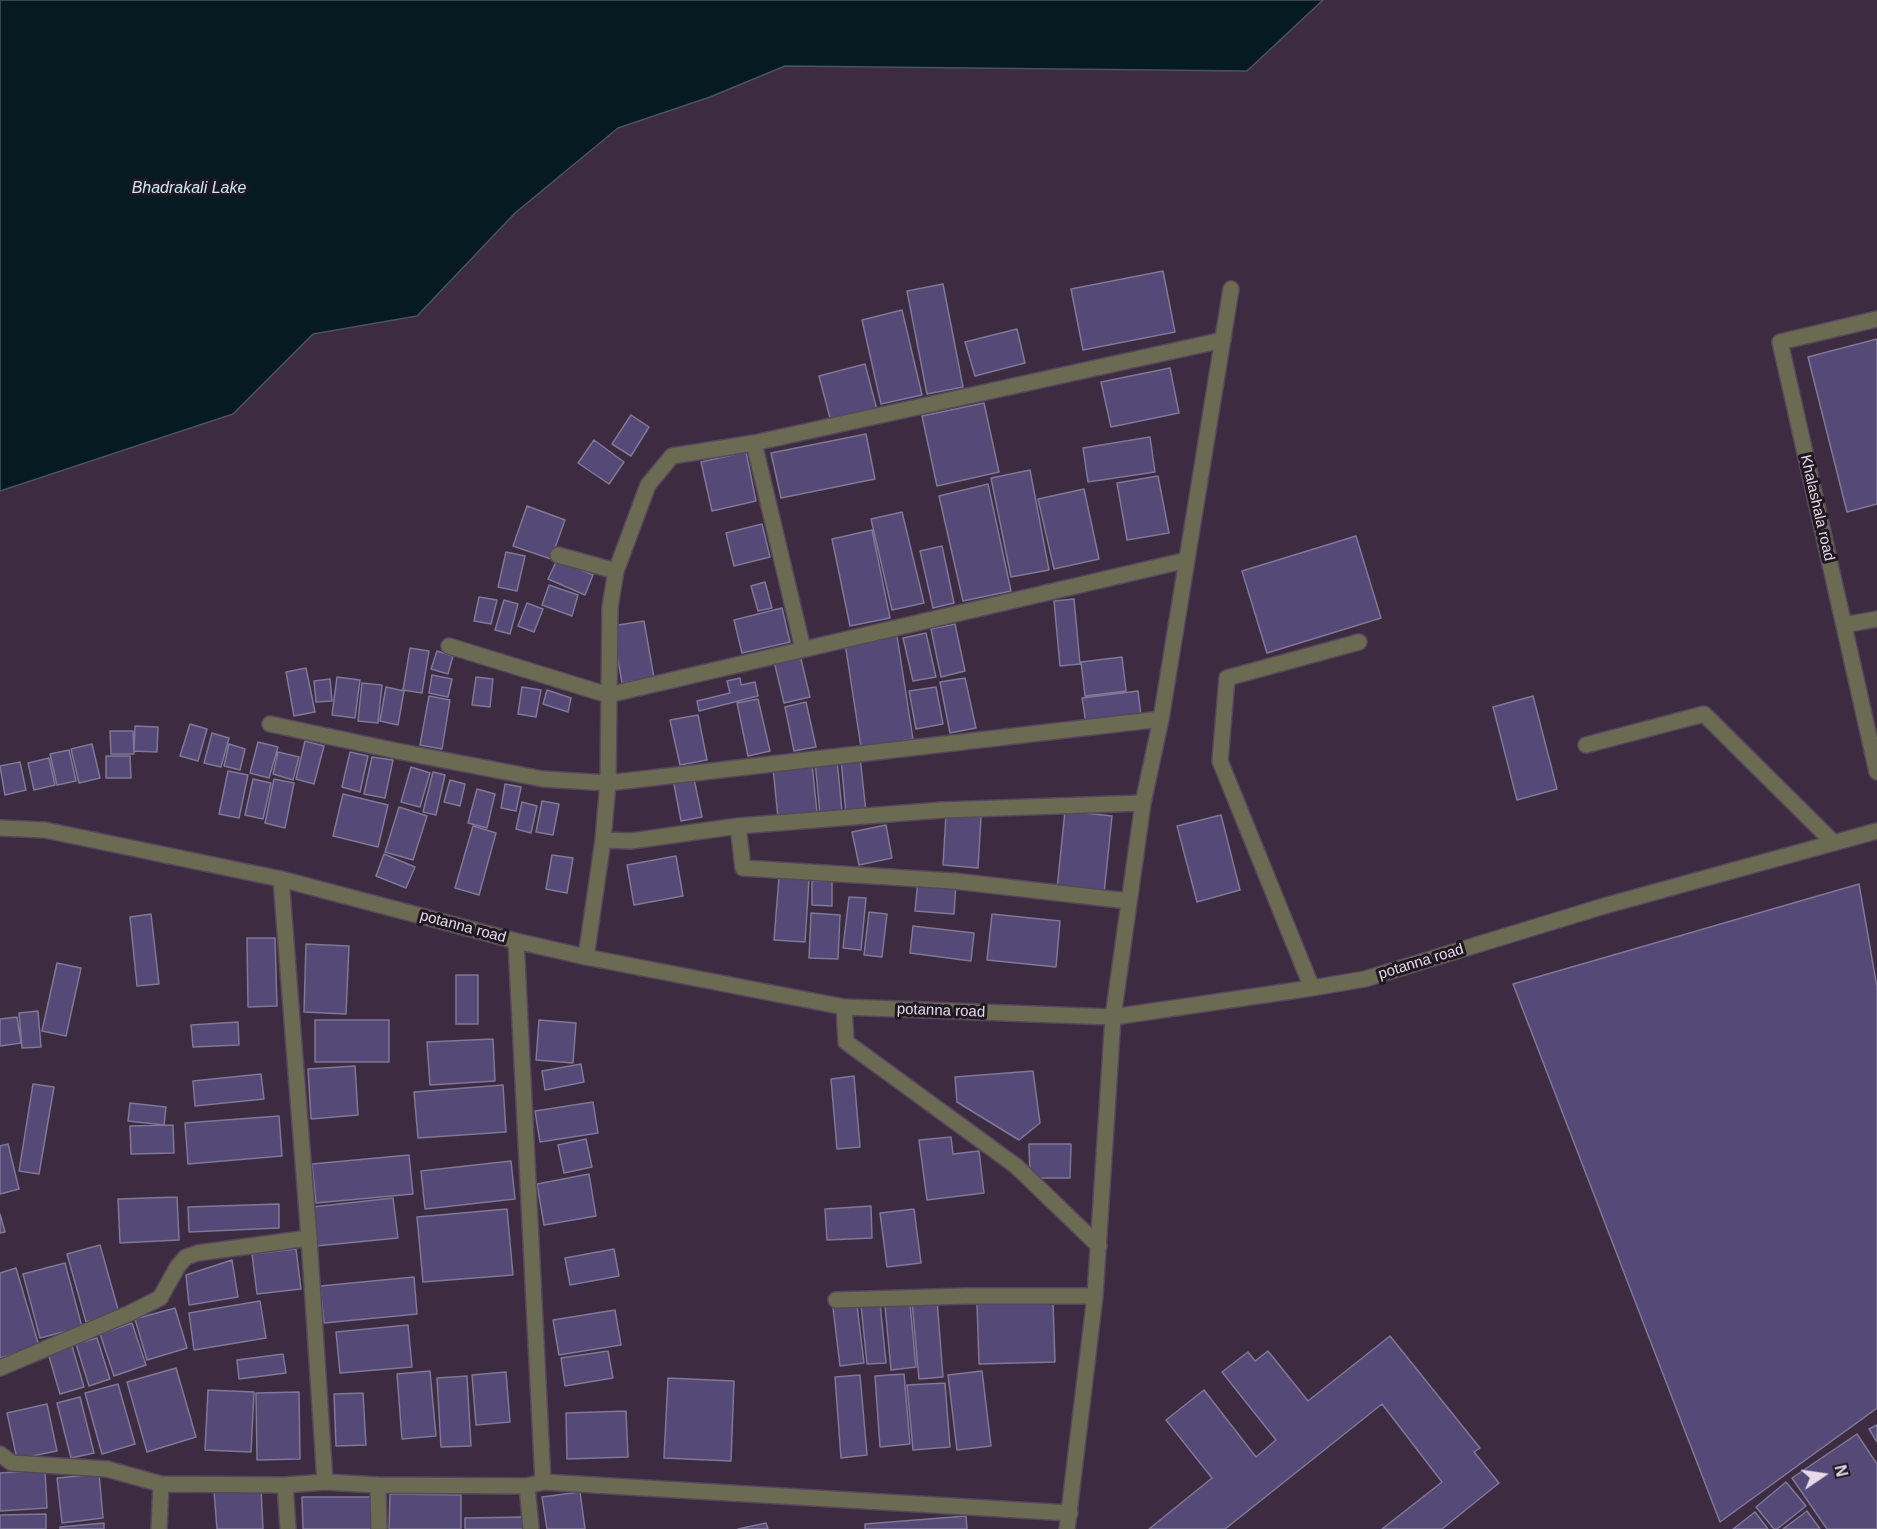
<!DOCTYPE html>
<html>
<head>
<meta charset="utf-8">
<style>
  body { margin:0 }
  #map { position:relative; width:1877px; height:1529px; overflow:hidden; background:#3d2b41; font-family:Arial,sans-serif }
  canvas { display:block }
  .north { position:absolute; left:1793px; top:1445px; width:60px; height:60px; -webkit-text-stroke:4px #1f1721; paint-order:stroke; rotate:77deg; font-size:16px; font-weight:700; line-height:24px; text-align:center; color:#e6dae9 }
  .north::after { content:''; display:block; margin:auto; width:21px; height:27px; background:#e6dae9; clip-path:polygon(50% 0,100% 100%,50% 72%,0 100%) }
</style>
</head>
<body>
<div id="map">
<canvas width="1877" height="1529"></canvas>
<div class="north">N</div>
</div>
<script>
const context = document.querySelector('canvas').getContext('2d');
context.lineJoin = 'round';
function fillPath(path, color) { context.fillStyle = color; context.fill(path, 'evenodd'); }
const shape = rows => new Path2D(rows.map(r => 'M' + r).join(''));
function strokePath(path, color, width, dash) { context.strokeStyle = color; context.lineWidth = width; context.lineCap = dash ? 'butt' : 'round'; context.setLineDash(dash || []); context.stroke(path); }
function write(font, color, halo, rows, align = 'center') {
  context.font = font + ' Arial,sans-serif'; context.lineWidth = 6; context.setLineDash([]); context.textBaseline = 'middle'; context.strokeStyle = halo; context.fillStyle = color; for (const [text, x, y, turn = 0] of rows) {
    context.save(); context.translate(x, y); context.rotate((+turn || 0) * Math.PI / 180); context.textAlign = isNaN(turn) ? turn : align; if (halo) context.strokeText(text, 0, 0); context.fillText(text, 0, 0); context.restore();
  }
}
const water = shape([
  [0,0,1323,0,1247,71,785,66,710,97,618,128,515,213,417,316,313,334,233,414,0,491,0,0]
]);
const building = shape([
  [1163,271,1175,332,1083,350,1071,289,1163,271],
  [943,284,963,387,927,394,907,291,943,284],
  [902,310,922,395,881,404,862,320,902,310],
  [1017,329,1025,363,975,376,965,342,1017,329],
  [1877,339,1877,504,1847,512,1808,357,1877,339],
  [865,364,877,410,831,422,819,376,865,364],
  [1170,368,1179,413,1111,427,1101,382,1170,368],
  [984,403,999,472,937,486,922,416,984,403],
  [631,415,649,427,631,456,612,444,631,415],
  [866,434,875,479,781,498,771,453,866,434],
  [1150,437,1155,472,1088,482,1083,448,1150,437],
  [594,440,624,462,609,484,578,463,594,440],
  [746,452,756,501,712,511,701,462,746,452],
  [1030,470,1049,570,1011,577,991,478,1030,470],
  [1158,476,1169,533,1127,540,1117,483,1158,476],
  [988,484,1011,591,963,601,939,496,988,484],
  [1084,489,1099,559,1054,569,1038,499,1084,489],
  [527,506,565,520,551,559,513,546,527,506],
  [902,512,924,603,892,610,871,519,902,512],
  [762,524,770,557,734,566,726,533,762,524],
  [872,530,890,618,850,626,832,539,872,530],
  [1356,536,1381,618,1267,653,1242,571,1356,536],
  [942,546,954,603,933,608,920,551,942,546],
  [506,552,525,556,517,591,498,587,506,552],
  [557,560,593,575,585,595,548,579,557,560],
  [765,582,772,608,758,611,751,586,765,582],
  [549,585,578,595,572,616,542,605,549,585],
  [479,597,497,600,491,624,474,621,479,597],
  [1074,599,1080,664,1060,666,1054,601,1074,599],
  [504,600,518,604,510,634,495,630,504,600],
  [527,603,543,609,534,632,518,626,527,603],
  [782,608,790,642,742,653,734,620,782,608],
  [644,621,654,678,622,683,612,626,644,621],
  [955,624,965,671,941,677,931,629,955,624],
  [926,633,936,677,913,681,903,638,926,633],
  [897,636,913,739,861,747,845,643,897,636],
  [410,648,429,651,422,693,403,690,410,648],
  [437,651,453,656,448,674,431,669,437,651],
  [800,655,810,697,784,703,774,661,800,655],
  [1122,657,1126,691,1085,696,1081,662,1122,657],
  [306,668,315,712,294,716,286,672,306,668],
  [432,675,452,679,448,697,429,693,432,675],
  [337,677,360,680,355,718,332,715,337,677],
  [476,677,493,679,490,707,472,705,476,677],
  [740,678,741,685,755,682,758,696,699,711,697,701,730,693,727,681,740,678],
  [965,678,976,728,950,733,940,682,965,678],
  [330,679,332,701,316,702,314,681,330,679],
  [362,683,382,685,378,723,358,721,362,683],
  [386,687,404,691,398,725,380,721,386,687],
  [522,687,541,690,536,717,518,714,522,687],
  [936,687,943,724,916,729,909,691,936,687],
  [547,690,571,698,568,712,543,704,547,690],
  [1138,691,1141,716,1086,724,1082,698,1138,691],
  [429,696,450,700,442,749,420,745,429,696],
  [1533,696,1557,789,1517,800,1493,707,1533,696],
  [758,699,770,751,748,756,737,703,758,699],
  [806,702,816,747,794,751,785,707,806,702],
  [698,715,707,760,680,765,670,720,698,715],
  [190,724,207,729,198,761,180,756,190,724],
  [135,726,158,727,157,752,134,751,135,726],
  [110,731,133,731,134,754,111,754,110,731],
  [212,733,229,738,221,767,204,763,212,733],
  [305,741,324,746,314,784,296,779,305,741],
  [258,742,278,747,269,778,250,773,258,742],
  [92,744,100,778,79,783,71,749,92,744],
  [229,744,245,749,240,770,224,766,229,744],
  [69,750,76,781,57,785,50,754,69,750],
  [278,752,299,757,293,780,273,774,278,752],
  [350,752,368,756,360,792,342,787,350,752],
  [106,756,130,756,131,778,106,778,106,756],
  [372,757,393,760,385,798,364,794,372,757],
  [860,757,866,812,846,814,841,759,860,757],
  [49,758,55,785,34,790,28,763,49,758],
  [837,759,842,812,820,814,815,761,837,759],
  [20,762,26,790,5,795,0,766,20,762],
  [812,763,817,813,778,818,773,768,812,763],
  [411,767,430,773,420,807,401,802,411,767],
  [228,771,248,775,239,818,219,814,228,771],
  [433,772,445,775,436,815,423,812,433,772],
  [693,774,702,817,681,821,673,779,693,774],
  [253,779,271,783,263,819,245,815,253,779],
  [274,779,294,783,285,828,265,823,274,779],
  [450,780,465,784,460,806,444,802,450,780],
  [505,784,521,787,516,811,501,808,505,784],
  [477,789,495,794,487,828,468,823,477,789],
  [343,794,388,805,378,847,333,836,343,794],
  [542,801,559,804,553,835,536,832,542,801],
  [522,802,537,806,531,833,516,829,522,802],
  [399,807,427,816,413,860,385,852,399,807],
  [1065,811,1112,816,1104,894,1057,889,1065,811],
  [946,815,981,817,978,868,943,865,946,815],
  [1221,815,1240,890,1197,902,1177,826,1221,815],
  [886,825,892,858,859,865,852,832,886,825],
  [473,826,496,833,479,895,455,888,473,826],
  [384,854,415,867,406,888,376,876,384,854],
  [552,855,573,858,567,893,546,889,552,855],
  [676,856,683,896,634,905,627,865,676,856],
  [779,877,809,879,805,942,774,940,779,877],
  [918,880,956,883,954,914,915,911,918,880],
  [812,881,832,881,832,906,812,905,812,881],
  [1859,884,1877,987,1877,1408,1720,1522,1513,984,1859,884],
  [849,897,866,898,861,950,843,948,849,897],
  [869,912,887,914,882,957,864,955,869,912],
  [811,913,840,915,838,959,809,958,811,913],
  [151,914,159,984,137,986,130,917,151,914],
  [992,914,1060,921,1056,967,987,960,992,914],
  [913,926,974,933,971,961,910,953,913,926],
  [247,938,275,938,277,1006,248,1007,247,938],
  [306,944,349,946,346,1014,304,1012,306,944],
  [57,963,81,968,66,1036,42,1031,57,963],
  [456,975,478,975,478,1024,456,1024,456,975],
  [38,1011,41,1047,22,1048,19,1013,38,1011],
  [17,1017,21,1043,0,1046,0,1019,17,1017],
  [315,1020,389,1020,389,1062,315,1062,315,1020],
  [539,1020,576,1023,573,1063,536,1060,539,1020],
  [238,1022,239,1045,193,1047,191,1025,238,1022],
  [493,1039,495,1081,430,1085,427,1042,493,1039],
  [581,1064,584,1082,545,1090,542,1071,581,1064],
  [355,1066,358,1115,311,1119,308,1069,355,1066],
  [1033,1071,1040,1123,1019,1140,957,1102,955,1077,1033,1071],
  [261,1074,264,1099,195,1106,193,1081,261,1074],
  [854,1076,860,1147,837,1149,831,1079,854,1076],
  [33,1084,54,1087,39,1174,19,1171,33,1084],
  [503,1085,506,1132,418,1138,414,1092,503,1085],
  [593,1102,598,1133,540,1142,535,1111,593,1102],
  [130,1103,166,1107,164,1125,128,1121,130,1103],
  [279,1116,282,1156,188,1164,185,1123,279,1116],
  [173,1125,174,1153,131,1154,130,1126,173,1125],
  [951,1137,953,1154,979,1151,984,1193,927,1200,919,1140,951,1137],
  [586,1139,592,1167,564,1173,558,1145,586,1139],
  [8,1144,19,1189,0,1194,0,1146,8,1144],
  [1029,1144,1071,1144,1070,1178,1030,1178,1029,1144],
  [409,1155,413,1194,316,1203,312,1164,409,1155],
  [511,1161,515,1199,425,1209,421,1171,511,1161],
  [589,1174,596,1216,544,1225,537,1184,589,1174],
  [177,1197,179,1240,120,1243,118,1199,177,1197],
  [393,1198,398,1238,316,1246,312,1207,393,1198],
  [279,1204,279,1228,189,1232,188,1207,279,1204],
  [871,1206,872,1238,827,1240,825,1209,871,1206],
  [507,1209,513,1275,423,1282,417,1217,507,1209],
  [914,1209,921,1263,887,1267,880,1213,914,1209],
  [0,1214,5,1232,0,1233,0,1214],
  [100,1245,119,1313,86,1322,67,1254,100,1245],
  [296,1249,301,1289,257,1294,252,1254,296,1249],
  [614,1249,619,1276,570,1285,565,1258,614,1249],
  [232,1260,238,1297,189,1305,186,1275,232,1260],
  [65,1263,82,1327,40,1338,23,1274,65,1263],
  [16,1268,39,1346,0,1358,0,1273,16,1268],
  [414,1277,417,1314,324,1323,320,1286,414,1277],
  [937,1300,943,1377,919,1379,912,1301,937,1300],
  [260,1301,266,1338,194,1350,189,1313,260,1301],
  [1053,1301,1055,1362,979,1364,977,1303,1053,1301],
  [880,1303,886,1363,867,1364,861,1305,880,1303],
  [910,1304,916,1367,891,1370,885,1306,910,1304],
  [857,1305,864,1363,840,1366,833,1308,857,1305],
  [175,1308,187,1348,147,1360,135,1319,175,1308],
  [615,1310,621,1345,559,1355,553,1320,615,1310],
  [132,1323,146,1365,114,1376,100,1334,132,1323],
  [408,1325,412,1367,340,1373,336,1332,408,1325],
  [1390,1336,1480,1448,1474,1452,1499,1483,1442,1529,1382,1529,1442,1482,1382,1404,1225,1529,1149,1529,1212,1478,1166,1420,1204,1390,1256,1457,1276,1440,1222,1372,1248,1352,1255,1361,1268,1351,1308,1401,1390,1336],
  [97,1338,110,1379,89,1386,76,1344,97,1338],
  [72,1346,84,1387,60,1394,48,1353,72,1346],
  [608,1351,613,1378,565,1386,561,1358,608,1351],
  [283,1354,286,1373,239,1379,237,1360,283,1354],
  [176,1368,196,1437,147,1452,127,1382,176,1368],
  [430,1371,436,1436,402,1439,397,1374,430,1371],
  [982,1371,991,1446,957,1450,948,1375,982,1371],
  [506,1372,510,1422,476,1425,472,1375,506,1372],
  [904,1374,910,1444,880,1447,875,1376,904,1374],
  [860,1375,867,1455,841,1458,835,1377,860,1375],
  [467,1376,471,1446,441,1447,437,1378,467,1376],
  [668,1378,734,1381,731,1461,664,1458,668,1378],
  [945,1383,950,1447,913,1450,907,1385,945,1383],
  [118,1384,135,1444,102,1454,85,1393,118,1384],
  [208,1390,254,1392,251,1452,205,1450,208,1390],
  [299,1392,300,1459,257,1460,256,1393,299,1392],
  [363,1393,366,1445,336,1446,334,1394,363,1393],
  [80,1397,94,1453,71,1458,57,1403,80,1397],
  [47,1404,57,1451,17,1459,7,1413,47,1404],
  [626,1411,628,1457,567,1459,566,1413,626,1411],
  [1877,1425,1877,1442,1869,1429,1877,1425],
  [1857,1434,1877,1464,1877,1529,1827,1529,1792,1478,1857,1434],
  [45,1470,47,1508,0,1511,0,1473,45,1470],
  [99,1474,103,1518,62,1523,57,1478,99,1474],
  [1786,1482,1806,1506,1777,1529,1774,1529,1756,1507,1786,1482],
  [261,1488,263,1529,217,1529,214,1491,261,1488],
  [580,1492,585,1529,547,1529,542,1497,580,1492],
  [390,1494,461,1495,461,1529,389,1529,390,1494],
  [302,1497,373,1497,373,1529,303,1529,302,1497],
  [1807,1511,1820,1529,1783,1529,1807,1511],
  [1755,1512,1768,1529,1733,1529,1755,1512],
  [46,1514,46,1529,0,1529,0,1515,46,1514],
  [966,1516,967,1529,865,1529,865,1524,966,1516],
  [525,1517,525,1529,465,1529,465,1518,525,1517],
  [104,1523,104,1529,60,1529,60,1527,104,1523],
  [766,1523,768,1529,738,1529,766,1523]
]);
const minor = shape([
  [1877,319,1780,342,1877,772],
  [754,443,803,649],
  [558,555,616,571],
  [1844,625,1877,619],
  [449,646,608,695,1187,560],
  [270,724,397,751,543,779,608,783,1161,719],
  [1586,745,1704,714,1834,843],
  [738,826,743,868,954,881,1128,901],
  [0,828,45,830,281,879,516,941,586,957,844,1007,1113,1017,1312,988,1365,979,1604,906,1877,831],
  [603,840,631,841,738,826,942,810,1143,803],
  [281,879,309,1238,325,1482],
  [516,941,543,1482],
  [586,957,603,840,608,783,610,607,616,571,648,485,672,456,754,443,1223,340],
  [1312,988,1220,761,1227,678,1359,642],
  [844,1007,846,1042,1016,1166,1099,1246],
  [836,1300,966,1296,1095,1296],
  [0,1368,128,1314,160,1298,178,1266,186,1257,198,1253,309,1238],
  [0,1454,12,1463,107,1469,161,1484,285,1485,325,1482,378,1485,527,1486,543,1482,1070,1513],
  [285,1485,288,1529],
  [378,1485,379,1529],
  [527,1486,531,1529],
  [159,1529,161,1484],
  [1067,1529,1095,1296,1113,1017,1143,803,1161,719,1231,289]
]);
const streetNames = [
  ["Khalashala road",1817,508,77],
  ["potanna road",463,927,15],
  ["potanna road",1421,962,-17],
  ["potanna road",941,1011,2]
];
const waterNames = [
  ["Bhadrakali Lake",189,189]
];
fillPath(water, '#061a22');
strokePath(water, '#49545e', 1.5);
fillPath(building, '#554977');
strokePath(building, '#7f7896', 1.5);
strokePath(minor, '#58475c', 18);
strokePath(minor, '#6b6b54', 15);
write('15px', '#e6dae9', '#1f1721', streetNames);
write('italic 16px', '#c7ebf9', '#1f1721', waterNames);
</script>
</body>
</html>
